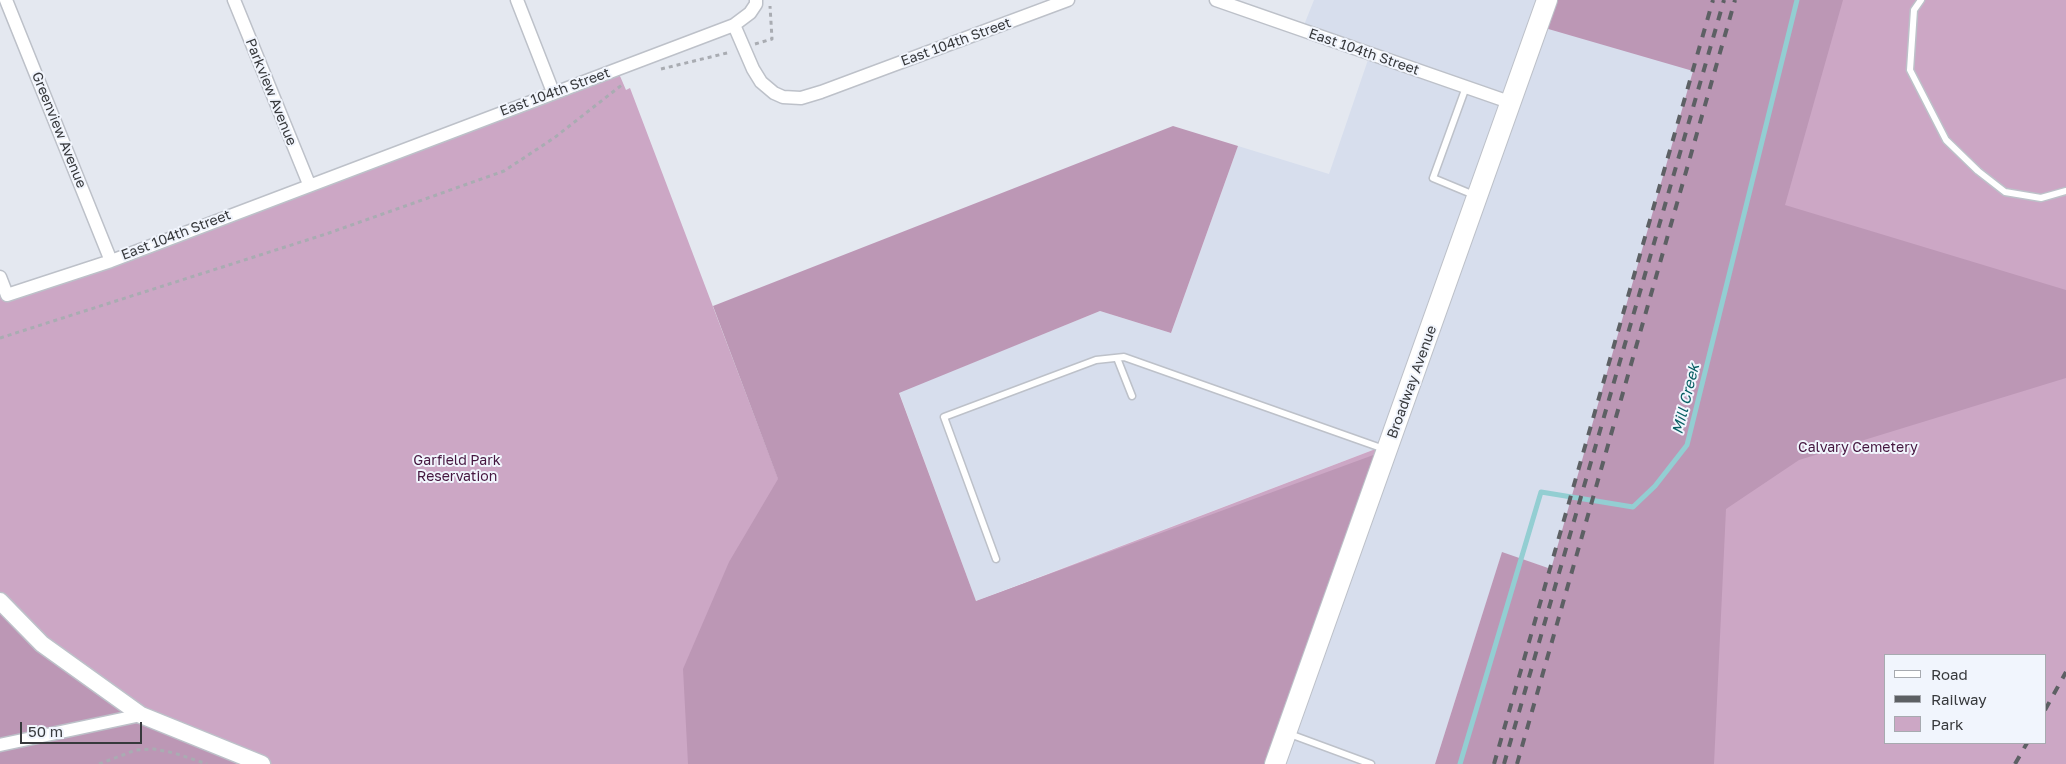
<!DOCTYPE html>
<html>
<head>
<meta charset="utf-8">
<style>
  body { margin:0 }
  #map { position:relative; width:2066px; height:764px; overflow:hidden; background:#e4e8f0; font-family:"Golos Text",sans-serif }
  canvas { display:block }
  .legend { position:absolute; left:1884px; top:654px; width:162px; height:90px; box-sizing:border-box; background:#f1f5fd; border:1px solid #a7aab0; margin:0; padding:6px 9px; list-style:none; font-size:15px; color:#37393c }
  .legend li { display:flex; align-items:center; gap:10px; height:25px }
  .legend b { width:25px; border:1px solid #a7aab0 }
  .scale { position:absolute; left:20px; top:722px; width:122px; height:22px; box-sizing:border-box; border:2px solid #37393c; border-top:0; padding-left:6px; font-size:15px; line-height:18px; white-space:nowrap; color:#37393c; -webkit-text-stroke:4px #f1f5fd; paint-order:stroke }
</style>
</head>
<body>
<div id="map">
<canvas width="2066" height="764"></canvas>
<ul class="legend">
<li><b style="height:6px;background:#fff"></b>Road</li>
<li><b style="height:6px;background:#5d6064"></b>Railway</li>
<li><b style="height:14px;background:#cca7c5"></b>Park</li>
</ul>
<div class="scale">50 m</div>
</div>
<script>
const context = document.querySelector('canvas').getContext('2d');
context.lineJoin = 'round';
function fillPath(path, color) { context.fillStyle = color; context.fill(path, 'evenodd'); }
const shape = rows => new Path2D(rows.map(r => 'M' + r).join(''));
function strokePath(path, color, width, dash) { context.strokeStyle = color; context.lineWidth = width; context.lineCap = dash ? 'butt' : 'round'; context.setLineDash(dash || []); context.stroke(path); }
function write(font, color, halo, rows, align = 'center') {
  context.font = font + ' "Golos Text",sans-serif'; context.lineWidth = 4; context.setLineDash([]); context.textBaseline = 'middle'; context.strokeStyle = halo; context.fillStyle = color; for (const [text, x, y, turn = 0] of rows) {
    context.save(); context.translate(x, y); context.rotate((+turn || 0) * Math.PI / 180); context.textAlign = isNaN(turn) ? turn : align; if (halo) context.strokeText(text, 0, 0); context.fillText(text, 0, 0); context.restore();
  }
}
const built = shape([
  [1314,0,1724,0,1560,572,1502,553,1435,764,1275,764,1386,445,976,601,899,392,1100,311,1171,333,1238,146,1329,174,1370,54,1302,30]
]);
const green = shape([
  [1768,0,2066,0,2066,764,1552,764],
  [1885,655,2045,655,2045,743,1885,743],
  [617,69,626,90,630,88,844,652,1386,445,1272,764,0,764,0,298]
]);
const forest = shape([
  [1547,0,1843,0,1785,205,2066,290,2066,378,1799,460,1726,509,1714,764,1435,764,1502,552,1551,569,1693,71,1538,26],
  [1173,126,1238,146,1171,333,1100,311,899,393,976,601,1387,450,1275,764,688,764,683,669,729,562,778,479,713,306],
  [0,601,141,715,262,764,0,764]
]);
const stream = shape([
  [1460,764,1541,492,1633,507,1655,486,1687,445,1797,0]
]);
const path = shape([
  [755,44,772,39,770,6],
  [661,69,731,52],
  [0,338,329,233,504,171,554,138,623,84],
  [99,764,136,750,154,749,174,753,207,764]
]);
const service = shape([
  [1921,0,1914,10,1910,70,1946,140,1978,171,2005,192,2041,198,2066,191],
  [1466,87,1433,178,1474,195],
  [1117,358,1132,396],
  [996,559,944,417,1096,360,1124,357,1384,449],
  [1287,733,1371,764]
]);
const minor = shape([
  [6,0,111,261],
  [234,0,309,184],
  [517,0,553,92],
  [1216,0,1512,103],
  [734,25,753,69,761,82,774,93,783,97,801,98,821,92,1068,0],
  [0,277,7,295,111,261,734,25,750,13,756,4,756,0],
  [0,745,141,715]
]);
const tertiary = shape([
  [0,601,42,644,141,715,262,764]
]);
const primary = shape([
  [1275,764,1547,0]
]);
const rail = shape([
  [2045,710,2066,672],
  [1494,764,1713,0],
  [1504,764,1724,0],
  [1517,764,1735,0],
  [2015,764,2027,743]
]);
const streetNames = [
  ["East 104th Street",956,42,-20],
  ["East 104th Street",1364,52,19],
  ["Parkview Avenue",271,92,68],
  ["East 104th Street",555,92,-20],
  ["Greenview Avenue",59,130,68],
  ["East 104th Street",176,235,-21],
  ["Broadway Avenue",1412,382,-70]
];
const parkNames = [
  ["Calvary Cemetery",1858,448],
  ["Garfield Park",457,461],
  ["Reservation",457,477]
];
const waterNames = [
  ["Mill Creek",1686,399,-76]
];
fillPath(built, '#d7deed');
fillPath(green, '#cca7c5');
fillPath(forest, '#bc97b5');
strokePath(stream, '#93ced2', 5);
strokePath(service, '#bdc1c9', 9);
strokePath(minor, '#bdc1c9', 15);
strokePath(tertiary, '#bdc1c9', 19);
strokePath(primary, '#bdc1c9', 22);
strokePath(path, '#a9acb2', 3, [4, 4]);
strokePath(service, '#fff', 6);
strokePath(minor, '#fff', 12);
strokePath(tertiary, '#fff', 16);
strokePath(primary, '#fff', 20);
strokePath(rail, '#5d6064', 4, [9, 9]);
write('14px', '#37393c', '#f1f5fd', streetNames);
write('14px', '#45163f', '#f1f5fd', parkNames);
write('italic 15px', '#085e63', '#f1f5fd', waterNames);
</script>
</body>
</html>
